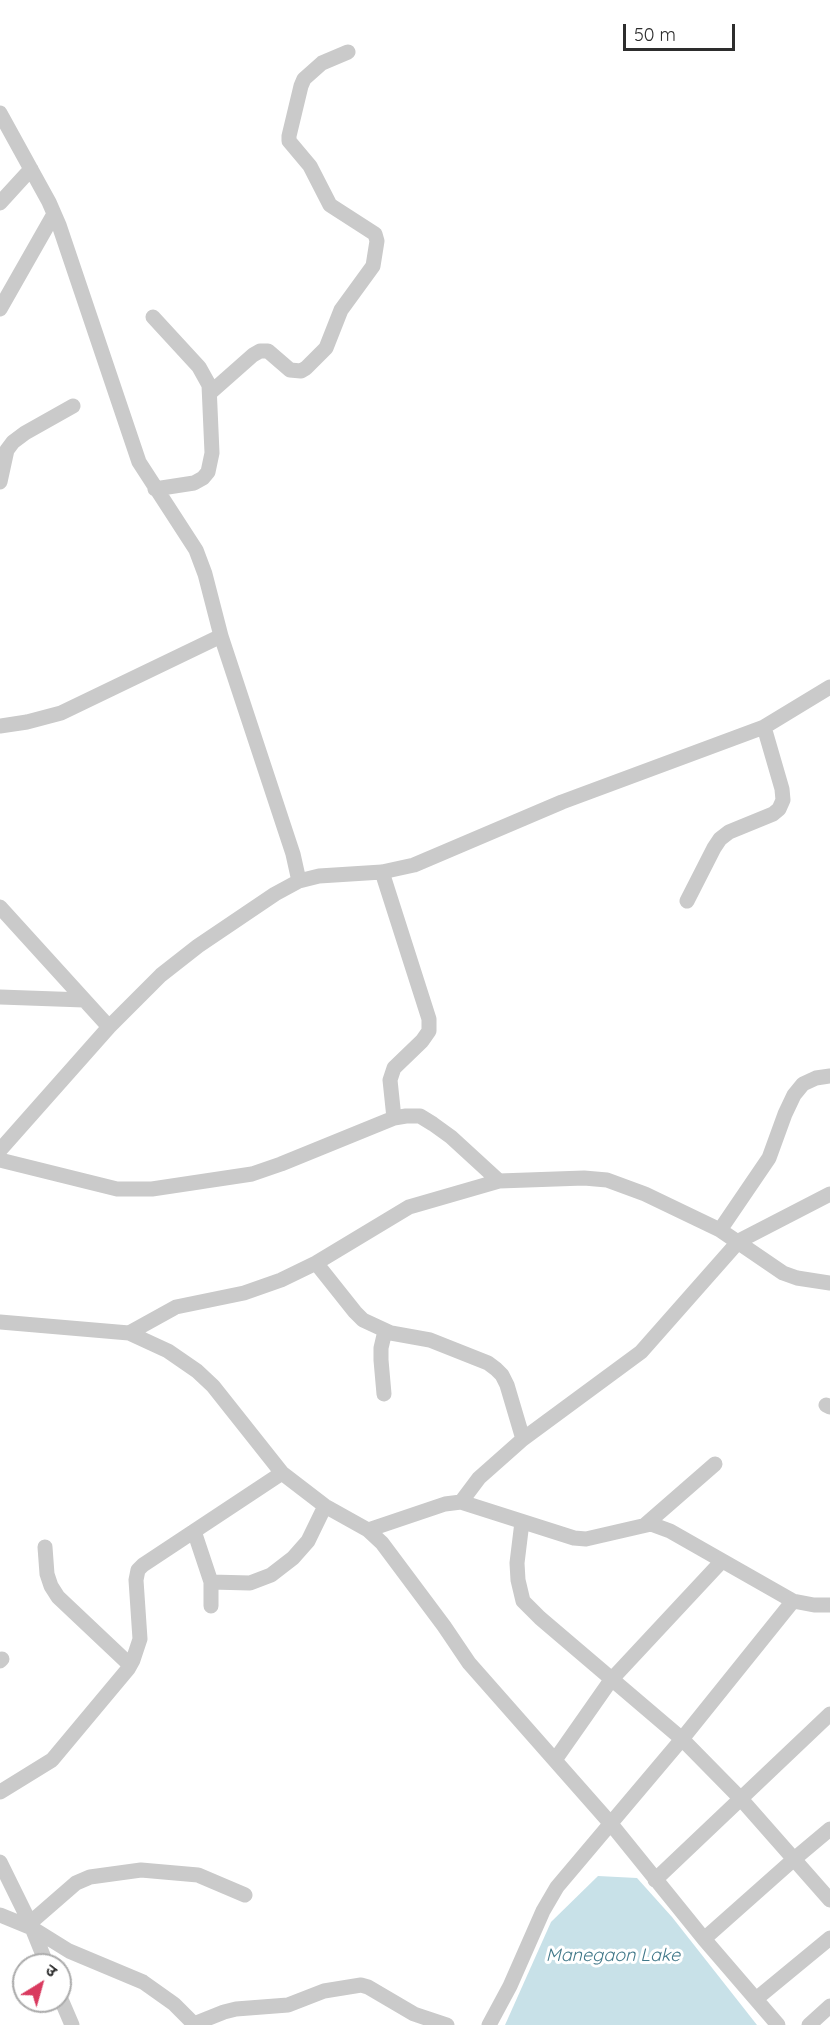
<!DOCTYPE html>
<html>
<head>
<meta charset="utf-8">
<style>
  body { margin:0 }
  #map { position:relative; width:830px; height:2025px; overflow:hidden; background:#fff; font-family:Quicksand,"Noto Sans Devanagari",sans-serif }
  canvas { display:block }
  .north { position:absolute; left:12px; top:1953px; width:60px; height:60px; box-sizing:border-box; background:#fff; border:2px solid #ababab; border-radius:50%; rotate:37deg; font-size:16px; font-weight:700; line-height:24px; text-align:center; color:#2d2d2d }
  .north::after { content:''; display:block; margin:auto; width:21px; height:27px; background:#d93a5f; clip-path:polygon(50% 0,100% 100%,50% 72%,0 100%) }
  .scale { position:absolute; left:623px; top:24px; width:112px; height:27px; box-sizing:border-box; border:3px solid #2d2d2d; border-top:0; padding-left:8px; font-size:18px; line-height:21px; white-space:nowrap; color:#2d2d2d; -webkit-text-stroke:4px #fff; paint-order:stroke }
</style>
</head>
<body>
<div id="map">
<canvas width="830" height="2025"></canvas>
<div class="north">उ</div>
<div class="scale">50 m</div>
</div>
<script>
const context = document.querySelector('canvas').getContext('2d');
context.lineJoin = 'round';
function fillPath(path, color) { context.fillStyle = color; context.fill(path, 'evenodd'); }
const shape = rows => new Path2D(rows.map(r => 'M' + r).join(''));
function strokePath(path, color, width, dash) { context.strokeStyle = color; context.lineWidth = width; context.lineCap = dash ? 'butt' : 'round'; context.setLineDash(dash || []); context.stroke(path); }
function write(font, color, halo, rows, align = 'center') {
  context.font = font + ' Quicksand,sans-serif'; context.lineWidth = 6; context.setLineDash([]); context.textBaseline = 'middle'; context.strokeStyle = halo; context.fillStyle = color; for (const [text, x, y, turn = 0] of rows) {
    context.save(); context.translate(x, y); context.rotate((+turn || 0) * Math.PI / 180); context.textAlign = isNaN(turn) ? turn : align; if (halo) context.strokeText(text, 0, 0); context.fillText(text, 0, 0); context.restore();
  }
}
const water = shape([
  [598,1876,637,1878,672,1917,757,2025,505,2025,551,1922]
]);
const minor = shape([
  [0,113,49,202,59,225,139,462,196,550,205,574,221,636,293,854,299,881],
  [0,203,31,169],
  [0,309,54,214],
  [153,317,199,367,209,385,212,453,208,472,203,478,194,483,155,489],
  [210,393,253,355,260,351,268,351,290,370,301,371,306,368,326,348,341,310,373,266,377,241,375,234,330,205,310,166,289,141,289,136,301,86,304,79,322,63,348,52],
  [0,482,7,450,13,442,25,433,73,406],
  [0,726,27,722,61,713,221,636],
  [382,872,429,1019,429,1031,422,1041,394,1068,390,1080,394,1118],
  [687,901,714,848,720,839,729,832,773,814,779,809,783,800,782,789,764,727],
  [0,907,109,1027],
  [0,997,84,1000],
  [0,1150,109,1027,161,975,198,946,275,894,299,881,319,876,382,872,414,865,562,802,764,727,830,687],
  [0,1160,117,1189,152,1189,252,1174,281,1164,394,1118,406,1116,420,1116,433,1124,451,1137,499,1181],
  [720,1230,769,1158,785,1114,794,1095,803,1084,816,1078,830,1076],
  [316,1263,355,1312,363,1320,391,1333,430,1340,488,1363,496,1369,502,1375,507,1385,523,1439],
  [0,1322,129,1333,168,1351,197,1371,213,1386,282,1473,325,1506,368,1530,382,1543,444,1626,469,1663,611,1824,704,1939,778,2025],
  [129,1333,176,1307,244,1293,281,1280,316,1263,409,1207,499,1181,584,1178,607,1180,645,1194,720,1230,783,1273,797,1278,830,1283],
  [384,1394,381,1360,381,1348,385,1331],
  [826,1405,830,1407],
  [461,1502,479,1478,523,1439,641,1352,739,1241,830,1194],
  [522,1522,517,1563,518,1580,523,1601,540,1618,682,1739,741,1799,830,1900],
  [645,1525,715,1464],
  [368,1530,445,1504,461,1502,574,1538,586,1539,651,1524,670,1531,793,1601,814,1605,830,1605],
  [194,1531,211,1582,211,1606],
  [45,1547,47,1574,51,1586,58,1597,130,1665],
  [211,1582,250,1583,271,1575,293,1558,308,1541,325,1506],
  [0,1661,2,1659],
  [555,1760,611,1680,722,1561],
  [0,1792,52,1760,128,1669,133,1660,140,1639,136,1580,138,1570,143,1565,282,1473],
  [0,1862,30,1923,47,1965],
  [655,1880,830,1714],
  [0,1915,32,1928,69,1951,143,1982,174,2004,195,2025],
  [30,1923,76,1883,90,1877,141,1870,198,1875,245,1895],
  [704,1939,793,1860,830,1829],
  [60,1997,72,2025],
  [756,1999,830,1938],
  [194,2024,224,2012,236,2009,288,2005,324,1991,361,1985,368,1987,414,2014,447,2025],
  [489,2025,510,1986,543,1911,557,1887,682,1739,793,1601],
  [809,2025,830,2006]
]);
const waterNames = [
  ["Manegaon Lake",613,1956]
];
fillPath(water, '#c8e1e8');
strokePath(minor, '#cacaca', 15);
write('italic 18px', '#417889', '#fff', waterNames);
</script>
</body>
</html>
